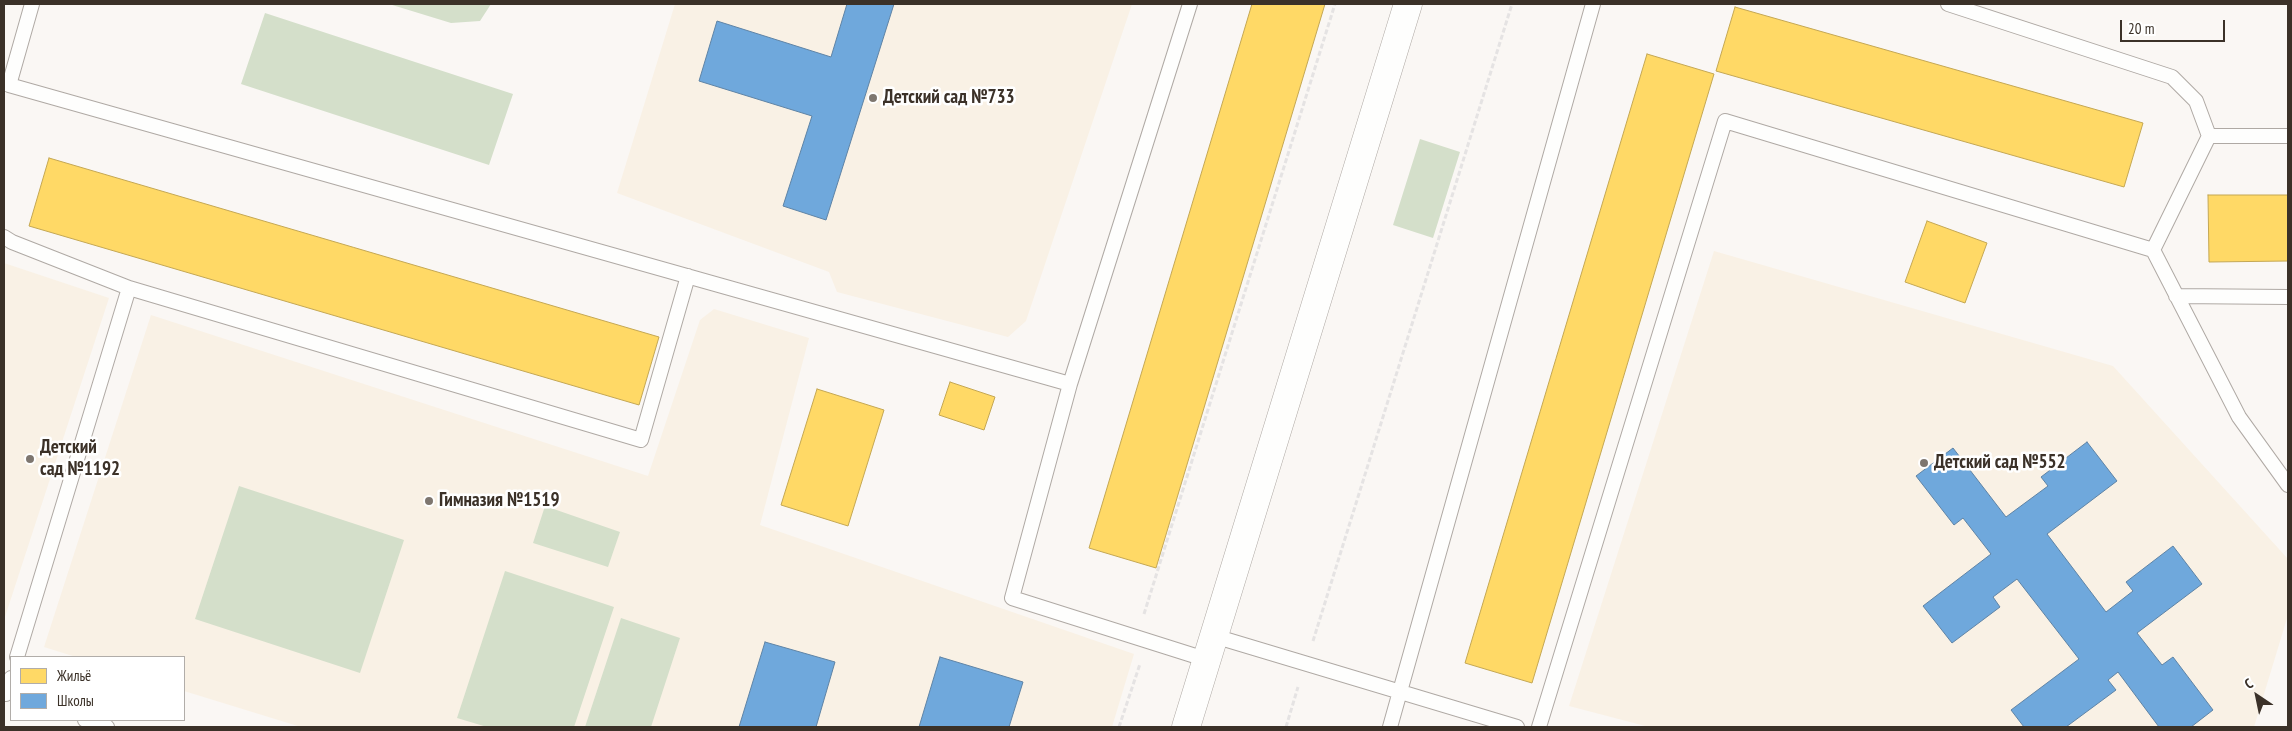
<!DOCTYPE html>
<html>
<head>
<meta charset="utf-8">
<style>
  body { margin:0 }
  #map { position:relative; width:2292px; height:731px; overflow:hidden; background:#faf7f4; font-family:"PT Sans Narrow",sans-serif }
  canvas { display:block }
  .frame { position:absolute; inset:0; border:5px solid #3b3128; pointer-events:none }
  .legend { position:absolute; left:10px; top:656px; width:175px; height:65px; box-sizing:border-box; background:#fff; border:1px solid #b1ada9; margin:0; padding:6px 9px; list-style:none; font-size:15px; color:#3b3128 }
  .legend li { display:flex; align-items:center; gap:10px; height:25px }
  .legend b { width:25px; border:1px solid #b1ada9 }
  .north { position:absolute; left:2232px; top:671px; width:50px; height:50px; -webkit-text-stroke:4px #fff; paint-order:stroke; rotate:326deg; font-size:14px; font-weight:700; line-height:20px; text-align:center; color:#3b3128 }
  .north::after { content:''; display:block; margin:auto; width:18px; height:22px; background:#3b3128; clip-path:polygon(50% 0,100% 100%,50% 72%,0 100%) }
  .scale { position:absolute; left:2120px; top:20px; width:105px; height:22px; box-sizing:border-box; border:2px solid #3b3128; border-top:0; padding-left:6px; font-size:15px; line-height:18px; white-space:nowrap; color:#3b3128; -webkit-text-stroke:4px #fff; paint-order:stroke }
</style>
</head>
<body>
<div id="map">
<canvas width="2292" height="731"></canvas>
<div class="frame"></div>
<ul class="legend">
<li><b style="height:14px;background:#ffd966"></b>Жильё</li>
<li><b style="height:14px;background:#6fa8dc"></b>Школы</li>
</ul>
<div class="north">С</div>
<div class="scale">20 m</div>
</div>
<script>
const context = document.querySelector('canvas').getContext('2d');
context.lineJoin = 'round';
function fillPath(path, color) { context.fillStyle = color; context.fill(path, 'evenodd'); }
const shape = rows => new Path2D(rows.map(r => 'M' + r).join(''));
function strokePath(path, color, width, dash) { context.strokeStyle = color; context.lineWidth = width; context.lineCap = dash ? 'butt' : 'round'; context.setLineDash(dash || []); context.stroke(path); }
function write(font, color, halo, rows, align = 'center') {
  context.font = font + ' "PT Sans Narrow",sans-serif'; context.lineWidth = 5; context.setLineDash([]); context.textBaseline = 'middle'; context.strokeStyle = halo; context.fillStyle = color; for (const [text, x, y, turn = 0] of rows) {
    context.save(); context.translate(x, y); context.rotate((+turn || 0) * Math.PI / 180); context.textAlign = isNaN(turn) ? turn : align; if (halo) context.strokeText(text, 0, 0); context.fillText(text, 0, 0); context.restore();
  }
}
const education = shape([
  [675,4,1132,4,1026,321,1008,337,837,292,829,272,617,193],
  [1714,251,2113,366,2288,559,2288,615,2254,727,1649,727,1569,706],
  [4,263,109,298,4,620],
  [714,309,809,338,760,525,1134,654,1112,727,301,727,184,691,184,657,76,657,44,647,151,315,648,476,700,320]
]);
const green = shape([
  [389,4,491,4,480,21,451,23],
  [265,13,513,94,489,165,241,84],
  [1420,139,1460,152,1433,238,1393,225],
  [239,486,404,540,360,673,195,619],
  [545,506,620,532,608,567,533,543],
  [505,571,614,607,574,727,487,727,457,718],
  [621,618,680,638,651,727,585,727]
]);
const homes = shape([
  [1252,4,1325,4,1156,568,1089,548,1252,4],
  [1735,7,2143,123,2124,187,1716,71,1735,7],
  [1647,54,1714,74,1532,683,1465,663,1647,54],
  [49,158,659,337,639,405,29,226,49,158],
  [2208,195,2288,195,2288,261,2209,262,2208,195],
  [1927,221,1987,243,1965,303,1905,282,1927,221],
  [950,382,995,397,984,430,939,415,950,382],
  [817,389,884,410,848,526,781,505,817,389]
]);
const schools = shape([
  [847,4,894,4,826,220,783,206,812,116,699,81,717,21,831,57,847,4],
  [2087,442,2117,481,2047,534,2106,612,2133,591,2126,582,2173,546,2202,584,2137,633,2162,665,2173,657,2213,710,2191,727,2159,727,2118,672,2108,680,2116,690,2066,727,2024,727,2011,710,2079,659,2017,579,1993,597,2000,607,1952,643,1923,606,1991,554,1963,518,1954,525,1916,476,1953,448,2006,517,2048,486,2041,477,2087,442],
  [765,642,835,662,816,727,739,727,765,642],
  [940,657,1023,682,1009,727,919,727,940,657]
]);
const path = shape([
  [1144,614,1335,4],
  [1313,641,1512,4],
  [1119,727,1140,664],
  [1286,727,1298,687]
]);
const service = shape([
  [32,4,9,85,1070,384,1012,598,1208,660],
  [1948,4,2172,77,2196,101,2209,136],
  [4,237,12,242,129,288,641,440,688,276],
  [2153,250,2209,136,2288,136],
  [2176,296,2288,297],
  [1070,384,1190,4],
  [1214,636,1517,727],
  [17,657,129,288],
  [6,694,11,678],
  [85,720,107,727],
  [1390,727,1593,4],
  [1539,727,1725,121,2153,250,2239,417,2288,485]
]);
const minor = shape([
  [1186,727,1408,4]
]);
const markers = [
  [873,98,5,"#7e766f"],
  [30,459,5,"#7e766f"],
  [1924,463,5,"#7e766f"],
  [429,501,5,"#7e766f"]
];
const poiNames = [
  ["Детский сад №733",883,98],
  ["Детский",40,448],
  ["сад №1192",40,470],
  ["Детский сад №552",1934,463],
  ["Гимназия №1519",439,501]
];
fillPath(education, '#f9f1e5');
fillPath(green, '#d4dfca');
fillPath(homes, '#ffd966');
strokePath(homes, '#c4a753', 1);
fillPath(schools, '#6fa8dc');
strokePath(schools, '#5f84a6', 1);
strokePath(service, '#afa9a4', 16);
strokePath(minor, '#afa9a4', 29);
strokePath(path, '#e5e3e3', 3, [5, 2.5]);
strokePath(service, '#fefefd', 14);
strokePath(minor, '#fefefd', 28);
for (const [x, y, r, color] of markers) { const dot = new Path2D(); dot.arc(x, y, r, 0, 2 * Math.PI); context.fillStyle = color; context.fill(dot); strokePath(dot, '#fff', 2); }
write('bold 19px', '#3b3128', '#fff', poiNames, 'left');
</script>
</body>
</html>
